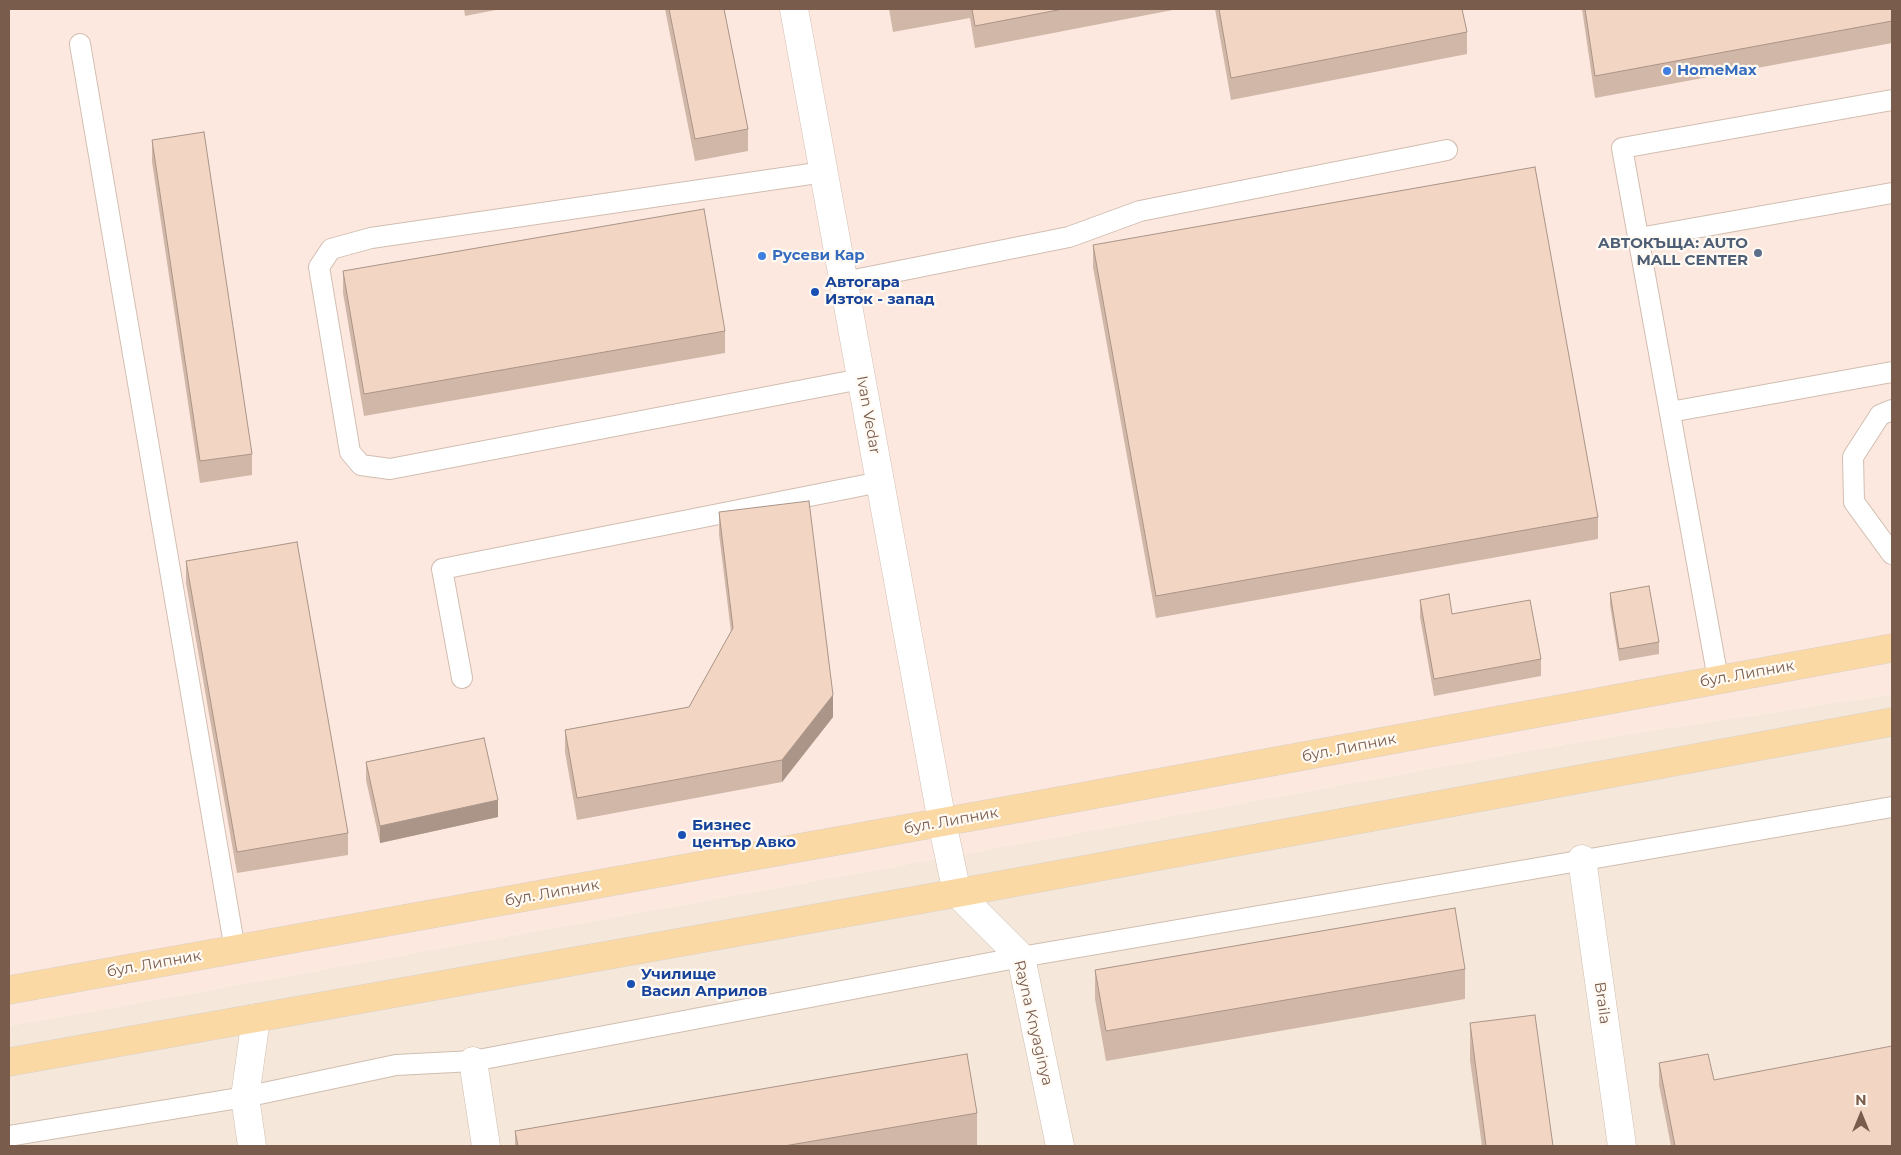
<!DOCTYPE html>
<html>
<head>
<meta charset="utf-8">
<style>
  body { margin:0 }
  #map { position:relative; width:1901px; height:1155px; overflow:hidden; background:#fdf6ec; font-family:Montserrat,sans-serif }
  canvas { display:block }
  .frame { position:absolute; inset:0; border:10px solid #7a5c4d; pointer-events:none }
  .north { position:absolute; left:1836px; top:1090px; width:50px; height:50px; -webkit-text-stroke:4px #fffaf3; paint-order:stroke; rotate:0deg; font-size:14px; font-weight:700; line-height:20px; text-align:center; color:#7a5c4d }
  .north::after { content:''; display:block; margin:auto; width:18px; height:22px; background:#7a5c4d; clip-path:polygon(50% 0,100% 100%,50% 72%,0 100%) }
</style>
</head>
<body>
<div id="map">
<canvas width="1901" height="1155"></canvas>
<div class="frame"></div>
<div class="north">N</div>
</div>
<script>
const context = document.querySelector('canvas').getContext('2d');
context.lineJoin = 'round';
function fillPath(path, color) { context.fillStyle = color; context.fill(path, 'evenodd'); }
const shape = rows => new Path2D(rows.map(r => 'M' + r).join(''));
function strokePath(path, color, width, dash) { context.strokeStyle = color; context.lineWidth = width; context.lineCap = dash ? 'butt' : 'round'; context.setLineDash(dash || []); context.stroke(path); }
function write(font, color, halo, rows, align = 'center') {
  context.font = font + ' Montserrat,sans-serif'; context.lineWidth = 4.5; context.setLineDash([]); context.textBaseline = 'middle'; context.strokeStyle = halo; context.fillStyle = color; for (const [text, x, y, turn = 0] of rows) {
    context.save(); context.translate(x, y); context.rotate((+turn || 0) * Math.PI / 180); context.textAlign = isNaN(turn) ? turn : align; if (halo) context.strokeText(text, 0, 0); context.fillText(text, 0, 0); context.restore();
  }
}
const residential = shape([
  [1892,694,1892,1146,9,1146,9,1026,919,862,1576,742]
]);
const commercial = shape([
  [9,9,1892,9,1892,694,1576,742,919,862,9,1026]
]);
const service = shape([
  [80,44,235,950],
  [824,172,371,238,331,249,319,267,350,452,361,465,390,469,861,379],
  [1639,238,1892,193],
  [844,282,1069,237,1140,211,1447,150],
  [1892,410,1880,415,1853,457,1854,502,1892,554],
  [1670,412,1892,372],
  [462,678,442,569,880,482],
  [1718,679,1622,148,1892,100],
  [9,1136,245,1097,396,1065,473,1061,1021,957,1892,807]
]);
const minor = shape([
  [1582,859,1622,1146],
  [957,893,1021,957,1060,1146],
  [473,1061,486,1146],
  [252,1146,245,1097,256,1018]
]);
const tertiary = shape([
  [794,9,942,822,957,893]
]);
const primary = shape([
  [9,990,1026,807,1892,648],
  [9,1062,957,893,1892,722]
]);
const wall = shape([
  [464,9,501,9,465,16],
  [665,9,724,9,748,129,748,151,695,161],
  [889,9,1178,9,975,48,970,18,893,32],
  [1215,9,1462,9,1467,32,1467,54,1231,100],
  [1582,9,1892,9,1892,43,1595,98],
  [152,140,252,454,252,475,200,483,152,162],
  [1093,245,1598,517,1598,539,1156,618,1093,267],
  [343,271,725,331,725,353,364,416,343,293],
  [719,512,833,717,782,782,577,820,565,752,565,730,689,707,731,632,719,534],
  [186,561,348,833,348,855,237,873,186,583],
  [1610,593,1659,642,1659,654,1619,661,1610,605],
  [1420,600,1452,614,1541,659,1541,676,1434,696,1420,617],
  [366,762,498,817,380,843,366,780],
  [1465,969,1465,999,1106,1061,1095,999,1095,970],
  [1470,1023,1553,1146,1482,1146,1470,1060],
  [1659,1063,1714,1080,1892,1146,1671,1146,1659,1085],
  [977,1113,977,1146,515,1146,515,1131]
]);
const shadedWall = shape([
  [833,695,833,717,782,782,782,760],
  [498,800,498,817,380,843,380,826]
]);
const building = shape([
  [669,9,724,9,748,129,695,139,669,9],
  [972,9,1063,9,975,26,972,9],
  [1219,9,1462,9,1467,32,1231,78,1219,9],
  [1585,9,1892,9,1892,21,1595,76,1585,9],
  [204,132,252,454,200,461,152,140,204,132],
  [1535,167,1598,517,1156,596,1093,245,1535,167],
  [704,209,725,331,364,394,343,271,704,209],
  [809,501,833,695,782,760,577,798,565,730,689,707,733,628,719,512,809,501],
  [297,542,348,833,237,852,186,561,297,542],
  [1649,586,1659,642,1619,649,1610,593,1649,586],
  [1449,594,1452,614,1530,600,1541,659,1434,679,1420,600,1449,594],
  [484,738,498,800,380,826,366,762,484,738],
  [1455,908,1465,969,1106,1031,1095,970,1455,908],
  [1535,1015,1553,1146,1486,1146,1470,1023,1535,1015],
  [1892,1046,1892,1146,1675,1146,1659,1063,1708,1054,1714,1080,1892,1046],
  [967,1054,977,1113,784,1146,518,1146,515,1131,967,1054]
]);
const markers = [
  [1667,71,5,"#3f7fe0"],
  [1758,253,5,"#5c6f8a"],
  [762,256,5,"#3f7fe0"],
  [815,292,5,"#1a4fb4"],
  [682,835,5,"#1a4fb4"],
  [631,984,5,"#1a4fb4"]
];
const shopNames = [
  ["HomeMax",1677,71],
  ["Русеви Кар",772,256]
];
const serviceNames = [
  ["АВТОКЪЩА: AUTO",1748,244],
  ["MALL CENTER",1748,261]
];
const transitNames = [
  ["Автогара",825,283],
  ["Изток - запад",825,300],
  ["Бизнес",692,826],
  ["център Авко",692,843],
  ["Училище",641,975],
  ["Васил Априлов",641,992]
];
const streetNames = [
  ["Ivan Vedar",868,415,80],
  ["бул. Липник",1747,674,-10],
  ["бул. Липник",1349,748,-11],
  ["бул. Липник",951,821,-10],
  ["бул. Липник",552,893,-10],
  ["бул. Липник",154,964,-10],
  ["Braila",1602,1003,82],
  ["Rayna Knyaginya",1033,1023,77]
];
fillPath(residential, '#f5e8da');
fillPath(commercial, '#fde8e0');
strokePath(service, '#d1beb0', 22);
strokePath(minor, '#d1beb0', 29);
strokePath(tertiary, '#d1beb0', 29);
strokePath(primary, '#dad1cd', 29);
strokePath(service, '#fff', 20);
strokePath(minor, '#fff', 28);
strokePath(tertiary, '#fff', 28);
strokePath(primary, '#fbd9a5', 28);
fillPath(wall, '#d1b7a8');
fillPath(shadedWall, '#aa9588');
fillPath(building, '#f3d5c3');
strokePath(building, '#aa9588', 1);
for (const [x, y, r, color] of markers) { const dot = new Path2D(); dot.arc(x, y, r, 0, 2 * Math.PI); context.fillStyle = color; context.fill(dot); strokePath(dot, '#fffaf3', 2); }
write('bold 15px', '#366cbe', '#fffaf3', shopNames, 'left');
write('bold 15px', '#4e5e75', '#fffaf3', serviceNames, 'right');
write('bold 15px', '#164399', '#fffaf3', transitNames, 'left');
write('15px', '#7a5c4d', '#fffaf3', streetNames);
</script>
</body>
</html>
